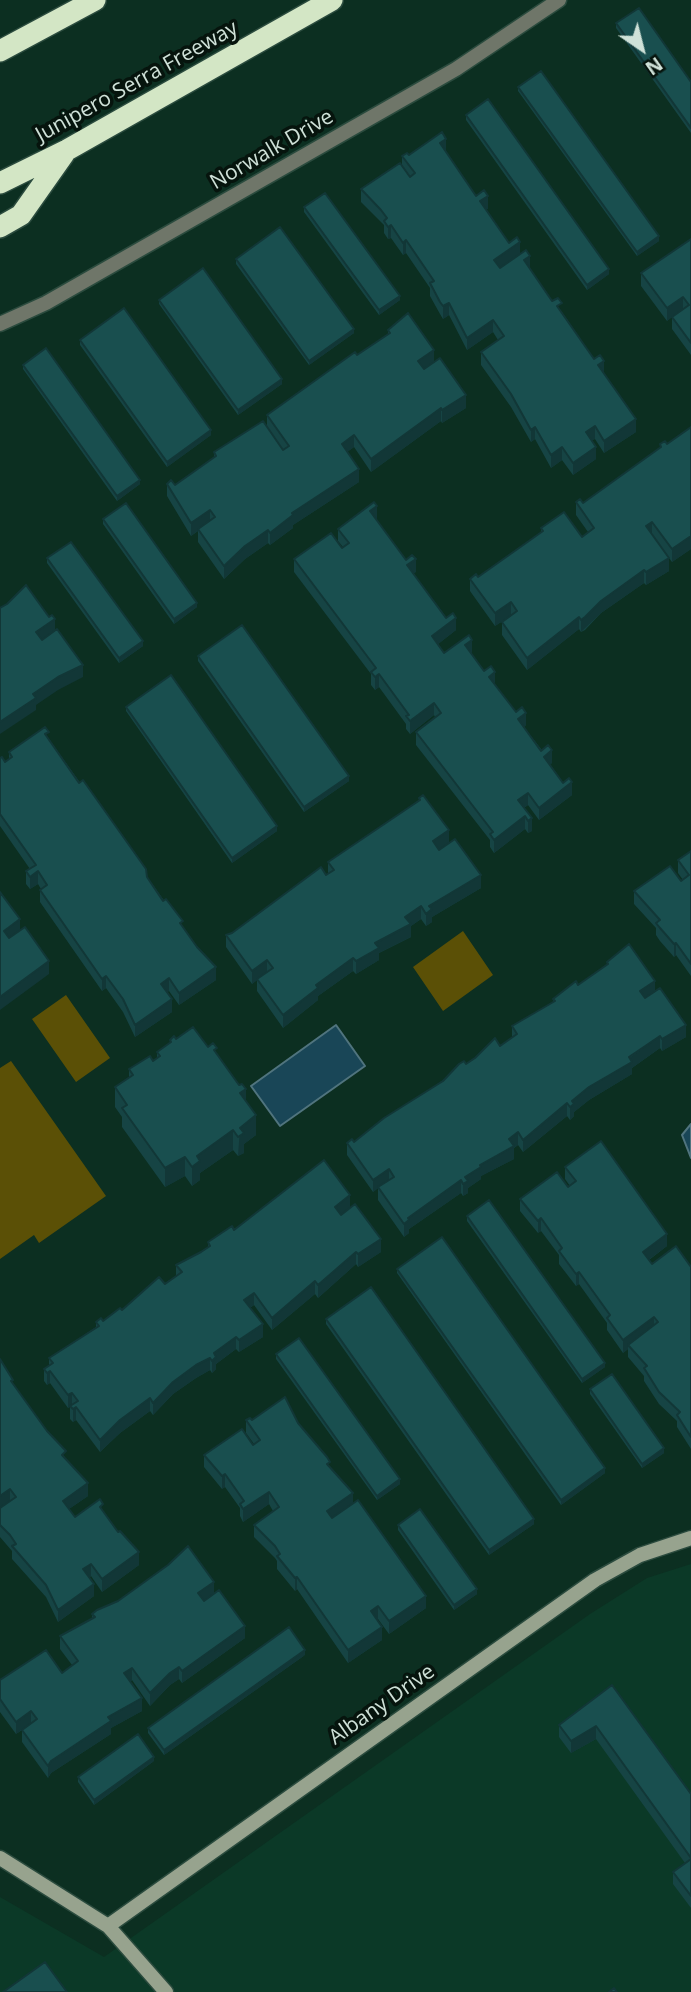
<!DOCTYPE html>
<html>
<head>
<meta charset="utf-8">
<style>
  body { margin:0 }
  #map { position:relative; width:691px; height:1992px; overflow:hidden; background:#0c2f21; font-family:"Open Sans",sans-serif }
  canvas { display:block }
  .north { position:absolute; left:607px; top:14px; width:70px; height:70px; -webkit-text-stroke:5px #06140d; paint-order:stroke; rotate:145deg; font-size:19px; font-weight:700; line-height:28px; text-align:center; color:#cfe1d8 }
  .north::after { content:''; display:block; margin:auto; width:24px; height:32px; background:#cfe1d8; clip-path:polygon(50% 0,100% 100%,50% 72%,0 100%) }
</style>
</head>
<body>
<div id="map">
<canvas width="691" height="1992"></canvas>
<div class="north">N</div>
</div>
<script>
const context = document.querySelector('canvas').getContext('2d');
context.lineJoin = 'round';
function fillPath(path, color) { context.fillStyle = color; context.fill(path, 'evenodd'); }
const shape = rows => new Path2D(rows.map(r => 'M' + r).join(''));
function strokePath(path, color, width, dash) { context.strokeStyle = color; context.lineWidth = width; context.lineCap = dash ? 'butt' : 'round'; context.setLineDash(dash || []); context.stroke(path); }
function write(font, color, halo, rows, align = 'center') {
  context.font = font + ' "Open Sans",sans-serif'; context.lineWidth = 7; context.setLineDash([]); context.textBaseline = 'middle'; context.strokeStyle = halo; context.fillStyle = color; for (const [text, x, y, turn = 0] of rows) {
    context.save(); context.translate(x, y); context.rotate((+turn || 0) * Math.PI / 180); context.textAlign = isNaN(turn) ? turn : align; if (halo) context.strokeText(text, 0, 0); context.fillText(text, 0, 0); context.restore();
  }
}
const built = shape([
  [691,1564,691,1992,0,1992,0,1897,104,1957,590,1614,647,1578]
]);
const green = shape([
  [463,931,493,975,443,1011,413,967],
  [66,995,110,1058,76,1082,32,1019],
  [11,1061,106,1196,39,1243,34,1235,0,1259,0,1068]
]);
const water = shape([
  [336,1025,365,1066,280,1126,251,1086,336,1025],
  [691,1124,691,1158,682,1135,691,1124]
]);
const street = shape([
  [0,324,46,303,456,69,559,0]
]);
const secondary = shape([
  [0,1858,108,1926,166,1992],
  [108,1926,595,1580,640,1555,691,1538]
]);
const highway = shape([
  [0,51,95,0],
  [0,183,67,150,332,0],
  [0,227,21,215,64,154]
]);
const wall = shape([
  [616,23,691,82,691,133,616,28],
  [518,87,659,241,637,256,518,91],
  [466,115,609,274,587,290,466,120],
  [446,151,476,196,488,209,486,209,509,243,520,254,552,301,562,312,604,373,636,432,604,453,595,439,592,440,596,459,573,475,562,460,551,468,535,439,531,442,511,407,481,365,481,352,498,340,493,332,467,350,449,315,443,319,440,314,430,296,430,288,406,253,403,255,391,238,388,239,384,233,384,225,361,202,361,189,402,166,402,156],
  [304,207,400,300,379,315,304,212],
  [691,239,691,355,672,329,672,317,667,321,641,286,641,273],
  [236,259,354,333,309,365,236,264],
  [159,300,282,384,238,415,159,304],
  [388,330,434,362,466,408,442,423,441,421,371,472,354,447,347,452,359,482,293,525,293,528,270,545,268,543,245,559,224,579,198,542,198,531,191,536,167,496,167,484,175,485,214,458,214,452,267,427,267,415,388,334],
  [80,340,211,435,167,467,80,345],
  [23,365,140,484,117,501,23,369],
  [691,427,691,549,672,562,669,558,669,571,646,585,644,583,601,613,585,630,581,632,579,629,527,670,502,635,502,622,512,615,495,626,470,591,470,579,478,577,541,532,541,528,582,537,588,532,576,515,576,502,583,503,660,448,660,444,667,444],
  [103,519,197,607,174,624,103,524],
  [377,519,376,520,416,572,413,573,456,630,438,644,444,653,472,652,471,653,526,725,524,727,552,763,550,764,572,795,539,820,528,805,524,808,532,831,528,833,525,829,494,853,490,847,490,840,416,745,416,732,435,717,434,715,410,734,406,729,406,724,379,687,375,690,371,685,371,674,294,572,294,559,343,547,338,541,338,529],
  [47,558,143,646,119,663,47,563],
  [198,656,349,781,304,812,198,661],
  [126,707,277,831,232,863,126,711],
  [49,739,183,927,216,980,179,1005,169,991,167,992,172,1012,135,1037,123,1012,106,988,102,991,40,902,40,890,41,889,38,884,30,889,26,884,26,871,30,869,0,826,0,758,5,762,9,759,9,752],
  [419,798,481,888,432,917,432,922,426,926,421,919,411,926,411,937,379,953,379,960,356,974,353,971,318,996,318,1000,283,1028,257,991,257,980,252,984,226,947,226,935,232,933,328,874,328,862,419,802],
  [691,851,691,976,676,955,674,957,660,941,656,935,656,928,634,904,634,891,683,880,678,873,678,860],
  [607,962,655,991,686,1037,662,1051,660,1048,632,1068,632,1074,589,1100,574,1112,574,1116,570,1120,567,1116,523,1152,518,1145,514,1148,514,1159,481,1176,481,1179,468,1188,468,1193,463,1196,461,1193,409,1229,409,1233,404,1237,378,1200,378,1188,373,1192,347,1155,347,1143,354,1142,466,1064,500,1046,512,1037,512,1026,553,1002,553,999,578,985,607,965],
  [176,1039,208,1047,217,1054,246,1101,256,1135,244,1144,244,1153,238,1156,233,1150,200,1173,200,1180,192,1186,185,1176,165,1187,122,1127,122,1117,115,1107,115,1087,129,1078,129,1069,153,1061,157,1058,157,1052,170,1043,170,1040],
  [565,1167,667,1246,649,1260,652,1264,691,1267,691,1449,677,1427,677,1421,659,1404,644,1381,644,1376,628,1357,628,1349,623,1353,607,1330,607,1323,579,1284,576,1286,559,1264,559,1255,541,1231,538,1233,520,1211,520,1199,570,1186,565,1179],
  [350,1208,381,1252,358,1267,356,1264,318,1298,315,1294,272,1330,254,1305,250,1308,263,1337,239,1352,236,1349,216,1364,216,1369,212,1373,210,1370,196,1378,173,1394,153,1415,150,1411,120,1433,100,1452,76,1420,73,1422,70,1419,70,1407,68,1408,50,1383,47,1385,44,1381,44,1369,49,1366,49,1358,96,1327,96,1322,103,1321,122,1310,176,1276,176,1265,201,1252,208,1247,208,1242,234,1230],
  [467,1216,605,1367,582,1383,467,1221],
  [397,1269,605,1473,561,1505,397,1273],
  [326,1319,534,1524,489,1555,326,1324],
  [276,1354,400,1484,377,1500,276,1359],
  [0,1359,13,1385,66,1459,88,1496,69,1509,75,1517,103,1512,139,1565,102,1592,91,1576,89,1578,94,1596,58,1622,46,1597,12,1559,12,1551,0,1537],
  [590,1389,664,1453,642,1468,590,1394],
  [246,1420,298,1423,330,1468,353,1504,426,1608,389,1634,378,1619,377,1620,382,1640,348,1663,297,1589,295,1591,277,1569,277,1561,275,1558,254,1537,254,1525,273,1511,269,1504,243,1522,240,1516,240,1508,225,1487,222,1489,204,1467,204,1455,254,1444,246,1433],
  [398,1525,477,1594,454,1610,398,1530],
  [214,1594,245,1638,182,1683,179,1679,170,1685,150,1706,132,1680,130,1682,142,1711,111,1728,111,1734,51,1773,48,1778,22,1742,22,1730,16,1734,0,1712,0,1680,62,1673,72,1665,60,1649,60,1636,92,1618,92,1614],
  [305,1655,164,1755,148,1733,148,1728],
  [612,1685,691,1794,691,1908,673,1884,673,1872,685,1863,596,1739,571,1753,559,1737,559,1725],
  [154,1761,94,1805,78,1782,78,1777]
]);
const shadedWall = shape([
  [446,139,446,151,440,156,440,143],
  [488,196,488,209,480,213,480,201],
  [391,225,391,238,388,239,388,227],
  [659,236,659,241,637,256,637,252],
  [406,240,406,253,403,255,403,243],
  [520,242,520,255,494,272,494,260],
  [530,256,530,269,524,260],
  [609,269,609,274,587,290,587,285],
  [400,296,400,300,379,315,379,310],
  [683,297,683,309,667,321,667,308],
  [449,303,449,315,443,319,443,306],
  [493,320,493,332,467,350,467,338],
  [354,329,354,333,309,365,309,361],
  [434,350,434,362,418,374,418,361],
  [604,361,604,373,598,365],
  [282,379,282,384,238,415,238,410],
  [466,395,466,408,442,423,442,410],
  [441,408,441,421,371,472,371,459],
  [636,419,636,432,604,453,604,441],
  [595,426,595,439,586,444,586,432],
  [535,427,535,439,531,442,531,430],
  [211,430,211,435,167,467,167,462],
  [354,435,354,447,342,456,342,444],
  [562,447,562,460,551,468,551,455],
  [596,447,596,459,573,475,573,463],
  [359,469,359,482,293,525,293,528,270,545,270,533,292,513],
  [140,480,140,484,117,501,117,496],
  [377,506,377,519,370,524,370,511],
  [210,510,210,522,191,536,191,523],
  [652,522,652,534,646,526],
  [268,530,268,543,245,559,224,579,224,566,245,546],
  [691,536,691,549,672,562,672,549],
  [669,558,669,571,646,585,646,572],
  [416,559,416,572,407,578,407,565],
  [644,570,644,583,601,613,581,632,581,620,601,601],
  [511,602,511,615,495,626,495,613],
  [197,603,197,607,174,624,174,619],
  [579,617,579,629,527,670,527,658],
  [456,618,456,630,432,649,432,636],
  [55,619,55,631,36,644,36,632],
  [472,640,472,652,465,658,465,645],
  [143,641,143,646,119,663,119,658],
  [83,665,83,677,58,690,36,705,36,710,0,734,0,722,33,694,58,677],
  [495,672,495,684,489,677],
  [379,674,379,687,375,690,375,677],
  [434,703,434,715,410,734,410,721],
  [526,713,526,725,518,731,518,719],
  [552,750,552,763,544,769,544,757],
  [349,776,349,781,304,812,304,807],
  [572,782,572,795,539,820,539,808],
  [528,793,528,805,518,812,518,800],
  [525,816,525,829,494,853,494,840],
  [532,818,532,831,528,833,528,821],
  [277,826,277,831,232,863,232,858],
  [449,830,449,843,433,854,433,841],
  [38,871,38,884,30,889,30,877],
  [481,875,481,888,432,917,432,922,426,926,426,914,429,906],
  [421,906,421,919,411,926,411,937,379,953,379,960,356,974,356,961,405,917],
  [20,919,20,932,4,943,4,931],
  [676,943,676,955,674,957,674,944],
  [353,958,353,971,318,996,318,1000,283,1028,283,1015,316,985],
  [267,960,267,973,252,984,252,971],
  [49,961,49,974,0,1010,0,997],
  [216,967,216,980,179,1005,179,993],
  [106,976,106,988,102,991,102,979],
  [169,978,169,991,161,996,161,984],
  [655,981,655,993,640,1004,640,991],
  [172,999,172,1012,135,1037,135,1025],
  [686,1025,686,1037,662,1051,662,1039],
  [660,1036,660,1048,632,1068,632,1074,589,1100,574,1112,574,1116,570,1120,570,1107,572,1101,589,1087],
  [246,1089,246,1108,240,1093],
  [567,1103,567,1116,523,1152,523,1140],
  [256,1115,256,1135,244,1144,244,1153,238,1156,240,1128],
  [233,1130,233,1150,200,1173,200,1180,192,1186,192,1167,197,1156],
  [518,1132,518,1145,514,1148,514,1159,481,1176,481,1179,468,1188,468,1193,463,1196,463,1184,465,1177,509,1139],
  [185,1157,185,1176,165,1187,165,1168],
  [389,1169,389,1181,373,1192,373,1180],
  [461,1180,461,1193,409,1229,409,1233,404,1237,404,1224,408,1218],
  [350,1195,350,1208,335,1219,335,1207],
  [541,1218,541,1231,538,1233,538,1221],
  [667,1234,667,1246,643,1264,643,1252],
  [381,1239,381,1252,358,1267,358,1254],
  [356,1252,356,1264,318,1298,318,1285],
  [579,1272,579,1284,576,1286,576,1274],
  [315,1281,315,1294,272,1330,272,1318],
  [254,1293,254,1305,244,1312,244,1300],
  [654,1317,654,1330,628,1345,628,1349,623,1353,623,1340],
  [263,1324,263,1337,239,1352,239,1340],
  [236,1337,236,1349,216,1364,216,1369,212,1373,212,1361,214,1353],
  [210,1358,210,1370,196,1378,173,1394,153,1415,153,1403,173,1382,196,1365],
  [605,1363,605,1367,582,1383,582,1379],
  [50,1371,50,1383,47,1385,47,1373],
  [72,1393,72,1405,68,1408,68,1395],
  [150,1398,150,1411,120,1433,100,1452,100,1440,120,1420],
  [76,1407,76,1420,73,1422,73,1409],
  [664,1448,664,1453,642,1468,642,1464],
  [605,1468,605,1473,561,1505,561,1500],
  [225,1474,225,1487,222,1489,222,1476],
  [400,1479,400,1484,377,1500,377,1496],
  [88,1483,88,1496,63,1513,63,1501],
  [10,1489,10,1501,0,1508,0,1496],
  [269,1492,269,1504,243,1522,243,1509],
  [353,1493,353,1506,327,1523,327,1511],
  [534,1519,534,1524,489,1555,489,1550],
  [139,1552,139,1565,102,1592,102,1579],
  [91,1564,91,1576,83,1582,83,1569],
  [297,1577,297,1589,295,1591,295,1578],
  [214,1582,214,1595,198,1606,198,1593],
  [94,1584,94,1596,58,1622,58,1610],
  [477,1589,477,1594,454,1610,454,1605],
  [426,1596,426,1608,389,1634,389,1621],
  [378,1606,378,1619,371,1623,371,1611],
  [245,1626,245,1638,182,1683,182,1671],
  [382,1627,382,1640,348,1663,348,1650],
  [305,1650,305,1655,164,1755,164,1750],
  [179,1667,179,1679,170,1685,150,1706,150,1693,170,1673],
  [132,1668,132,1680,124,1686,124,1673],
  [142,1698,142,1711,111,1728,111,1734,51,1773,48,1778,48,1766,51,1761,108,1717],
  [31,1711,31,1723,16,1734,16,1722],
  [596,1726,596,1739,571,1753,571,1741],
  [154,1757,154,1761,94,1805,94,1800]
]);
const building = shape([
  [639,8,691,82,691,128,616,23,639,8],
  [541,71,659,236,637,252,518,87,541,71],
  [488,99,609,269,587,285,466,115,488,99],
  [442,132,446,139,440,143,476,196,484,190,488,196,480,201,509,243,517,237,520,242,494,260,500,268,526,250,530,256,524,260,552,301,558,298,562,303,557,306,594,359,600,355,604,361,598,365,636,419,604,441,595,426,586,432,596,447,573,463,562,447,551,455,535,427,531,430,511,394,481,352,504,336,493,320,467,338,449,303,443,306,440,302,430,283,434,281,406,240,403,243,391,225,388,227,384,221,387,218,381,210,361,189,400,163,410,177,415,173,402,156,407,153,409,155,442,132],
  [325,193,400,296,379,310,304,207,325,193],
  [280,227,354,329,309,361,236,259,280,227],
  [691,239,691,343,672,317,689,305,683,297,667,308,641,273,691,239],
  [203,268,282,379,238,410,159,300,203,268],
  [124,308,211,430,167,462,80,340,124,308],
  [408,313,434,350,418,361,424,369,440,358,466,395,442,410,441,408,371,459,354,435,342,444,359,469,292,513,293,515,270,533,268,530,245,546,224,566,198,529,215,517,210,510,191,523,167,484,171,480,175,485,216,456,214,452,263,421,283,450,289,446,267,415,355,352,357,355,390,333,388,330,408,313],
  [46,348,140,480,117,496,23,365,46,348],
  [691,427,691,536,672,549,652,522,646,526,669,558,646,572,644,570,601,601,585,617,581,620,579,617,527,658,502,622,517,611,511,602,495,613,470,579,476,574,478,577,543,531,541,528,564,512,582,537,594,528,576,502,580,499,583,503,661,447,660,444,665,441,667,444,691,427],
  [374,502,377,506,370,511,406,560,412,555,416,559,407,565,446,618,453,613,456,618,432,636,444,653,469,635,472,640,465,645,484,671,491,666,495,672,489,677,516,712,522,707,526,713,518,719,541,751,548,745,552,750,544,757,563,783,569,778,572,782,539,808,528,793,518,800,532,818,528,821,525,816,494,840,490,834,493,832,416,732,441,713,434,703,410,721,406,716,409,715,379,674,375,677,371,672,376,668,294,559,331,533,342,548,349,543,338,529,374,502],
  [126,503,197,603,174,619,103,519,126,503],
  [71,542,143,641,119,658,47,558,71,542],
  [26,585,49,617,52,615,55,619,36,632,42,640,57,629,83,665,58,677,33,694,36,698,0,722,0,608,7,604,26,585],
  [242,625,349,776,304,807,198,656,242,625],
  [171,675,277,826,232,858,126,707,171,675],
  [45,727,49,732,45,734,79,783,83,780,146,869,147,877,163,901,166,899,179,916,183,921,180,923,197,947,216,967,179,993,169,978,161,984,172,999,135,1025,123,999,106,976,102,979,40,890,47,885,38,871,30,877,26,871,36,865,0,814,0,758,2,757,5,762,12,757,9,752,45,727],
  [423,795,449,830,433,841,439,850,455,839,481,875,429,906,432,909,426,914,421,906,405,917,411,924,375,943,379,948,356,961,353,958,316,985,318,988,283,1015,257,979,273,968,267,960,252,971,226,935,232,933,321,867,326,875,334,870,328,862,420,800,419,798,423,795],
  [691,851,691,964,676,943,674,944,660,928,656,923,660,920,634,891,670,866,681,881,689,875,678,860,691,851],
  [0,892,20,919,4,931,9,938,25,927,49,961,0,997,0,892],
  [629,944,655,981,640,991,645,998,660,988,686,1025,662,1039,660,1036,629,1057,632,1062,589,1087,572,1101,574,1104,570,1107,567,1103,523,1140,518,1132,509,1139,514,1146,480,1165,481,1167,465,1177,468,1181,463,1184,461,1180,408,1218,409,1220,404,1224,378,1187,394,1177,389,1169,373,1180,347,1143,352,1139,354,1142,384,1118,443,1081,459,1064,464,1061,466,1064,475,1058,495,1038,500,1046,517,1034,512,1026,555,1001,553,999,576,981,578,985,608,964,607,962,629,944],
  [193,1027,208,1047,213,1043,217,1048,214,1050,239,1085,242,1084,246,1089,240,1093,256,1115,240,1128,244,1133,238,1137,233,1130,197,1156,200,1161,192,1167,185,1157,165,1168,122,1108,127,1105,115,1087,133,1075,129,1069,150,1056,153,1061,160,1056,157,1052,171,1042,170,1040,174,1036,176,1039,193,1027],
  [601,1141,667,1234,643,1252,652,1264,676,1246,691,1267,691,1437,677,1415,680,1412,659,1392,644,1368,647,1366,628,1345,658,1322,654,1317,623,1340,607,1318,610,1315,579,1272,576,1274,559,1251,562,1248,541,1218,538,1221,520,1199,557,1172,568,1187,576,1181,565,1167,601,1141],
  [324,1160,350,1195,335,1207,341,1215,355,1204,381,1239,358,1254,356,1252,318,1285,315,1281,272,1318,254,1293,244,1300,263,1324,239,1340,236,1337,214,1353,216,1357,212,1361,210,1358,196,1365,173,1382,153,1403,150,1398,120,1420,100,1440,76,1407,73,1409,70,1406,78,1401,72,1393,68,1395,50,1371,47,1373,44,1369,53,1363,49,1358,99,1326,96,1322,101,1318,103,1321,120,1308,122,1310,159,1277,165,1284,182,1272,176,1265,201,1252,210,1246,208,1242,232,1226,234,1230,324,1160],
  [489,1200,605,1363,582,1379,467,1216,489,1200],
  [442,1237,605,1468,561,1500,397,1269,442,1237],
  [371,1287,534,1519,489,1550,326,1319,371,1287],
  [299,1338,400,1479,377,1496,276,1354,299,1338],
  [0,1359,13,1380,11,1381,47,1431,66,1451,62,1455,88,1483,63,1501,75,1517,100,1499,103,1504,100,1507,118,1532,120,1531,139,1552,102,1579,91,1564,83,1569,94,1584,58,1610,46,1585,12,1546,16,1544,10,1535,0,1525,0,1508,16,1497,10,1489,0,1496,0,1359],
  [612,1374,664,1448,642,1464,590,1389,612,1374],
  [285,1397,298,1423,327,1457,330,1462,327,1464,353,1493,327,1511,332,1518,358,1500,426,1596,389,1621,378,1606,371,1611,382,1627,348,1650,297,1577,295,1578,277,1556,280,1554,275,1546,254,1525,279,1507,269,1492,243,1509,240,1504,244,1501,225,1474,222,1476,204,1455,242,1429,253,1445,260,1440,246,1420,250,1418,252,1420,285,1397],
  [420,1509,477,1589,454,1605,398,1525,420,1509],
  [188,1546,214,1582,198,1593,204,1601,219,1590,245,1626,182,1671,179,1667,170,1673,150,1693,132,1668,124,1673,142,1698,108,1717,111,1721,51,1761,48,1766,22,1730,37,1719,31,1711,16,1722,0,1699,0,1680,46,1650,62,1673,78,1661,60,1636,95,1617,92,1614,97,1610,118,1601,168,1565,188,1546],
  [289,1627,305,1650,164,1750,148,1728,289,1627],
  [612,1685,691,1794,691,1858,596,1726,571,1741,559,1725,612,1685],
  [138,1734,154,1757,94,1800,78,1777,138,1734],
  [691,1859,691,1896,673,1872,691,1859],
  [45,1962,67,1992,3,1992,45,1962],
  [614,1988,617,1992,609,1992,614,1988]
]);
const streetNames = [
  ["Junipero Serra Freeway",137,82,-29],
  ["Norwalk Drive",272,150,-30],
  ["Albany Drive",382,1705,-35]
];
fillPath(built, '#0b3927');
fillPath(green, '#5b5006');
fillPath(water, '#194657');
strokePath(water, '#50747e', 2);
strokePath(street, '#2b4b3e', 17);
strokePath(secondary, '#2b4b3e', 17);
strokePath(highway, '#2b4b3e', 24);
strokePath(street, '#6f7669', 14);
strokePath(secondary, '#97a38e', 14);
strokePath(highway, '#d3e6c5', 21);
fillPath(wall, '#164444');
fillPath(shadedWall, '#123737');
fillPath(building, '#194f4f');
strokePath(building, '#123737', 2);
write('21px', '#cfe1d8', '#06140d', streetNames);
</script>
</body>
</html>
